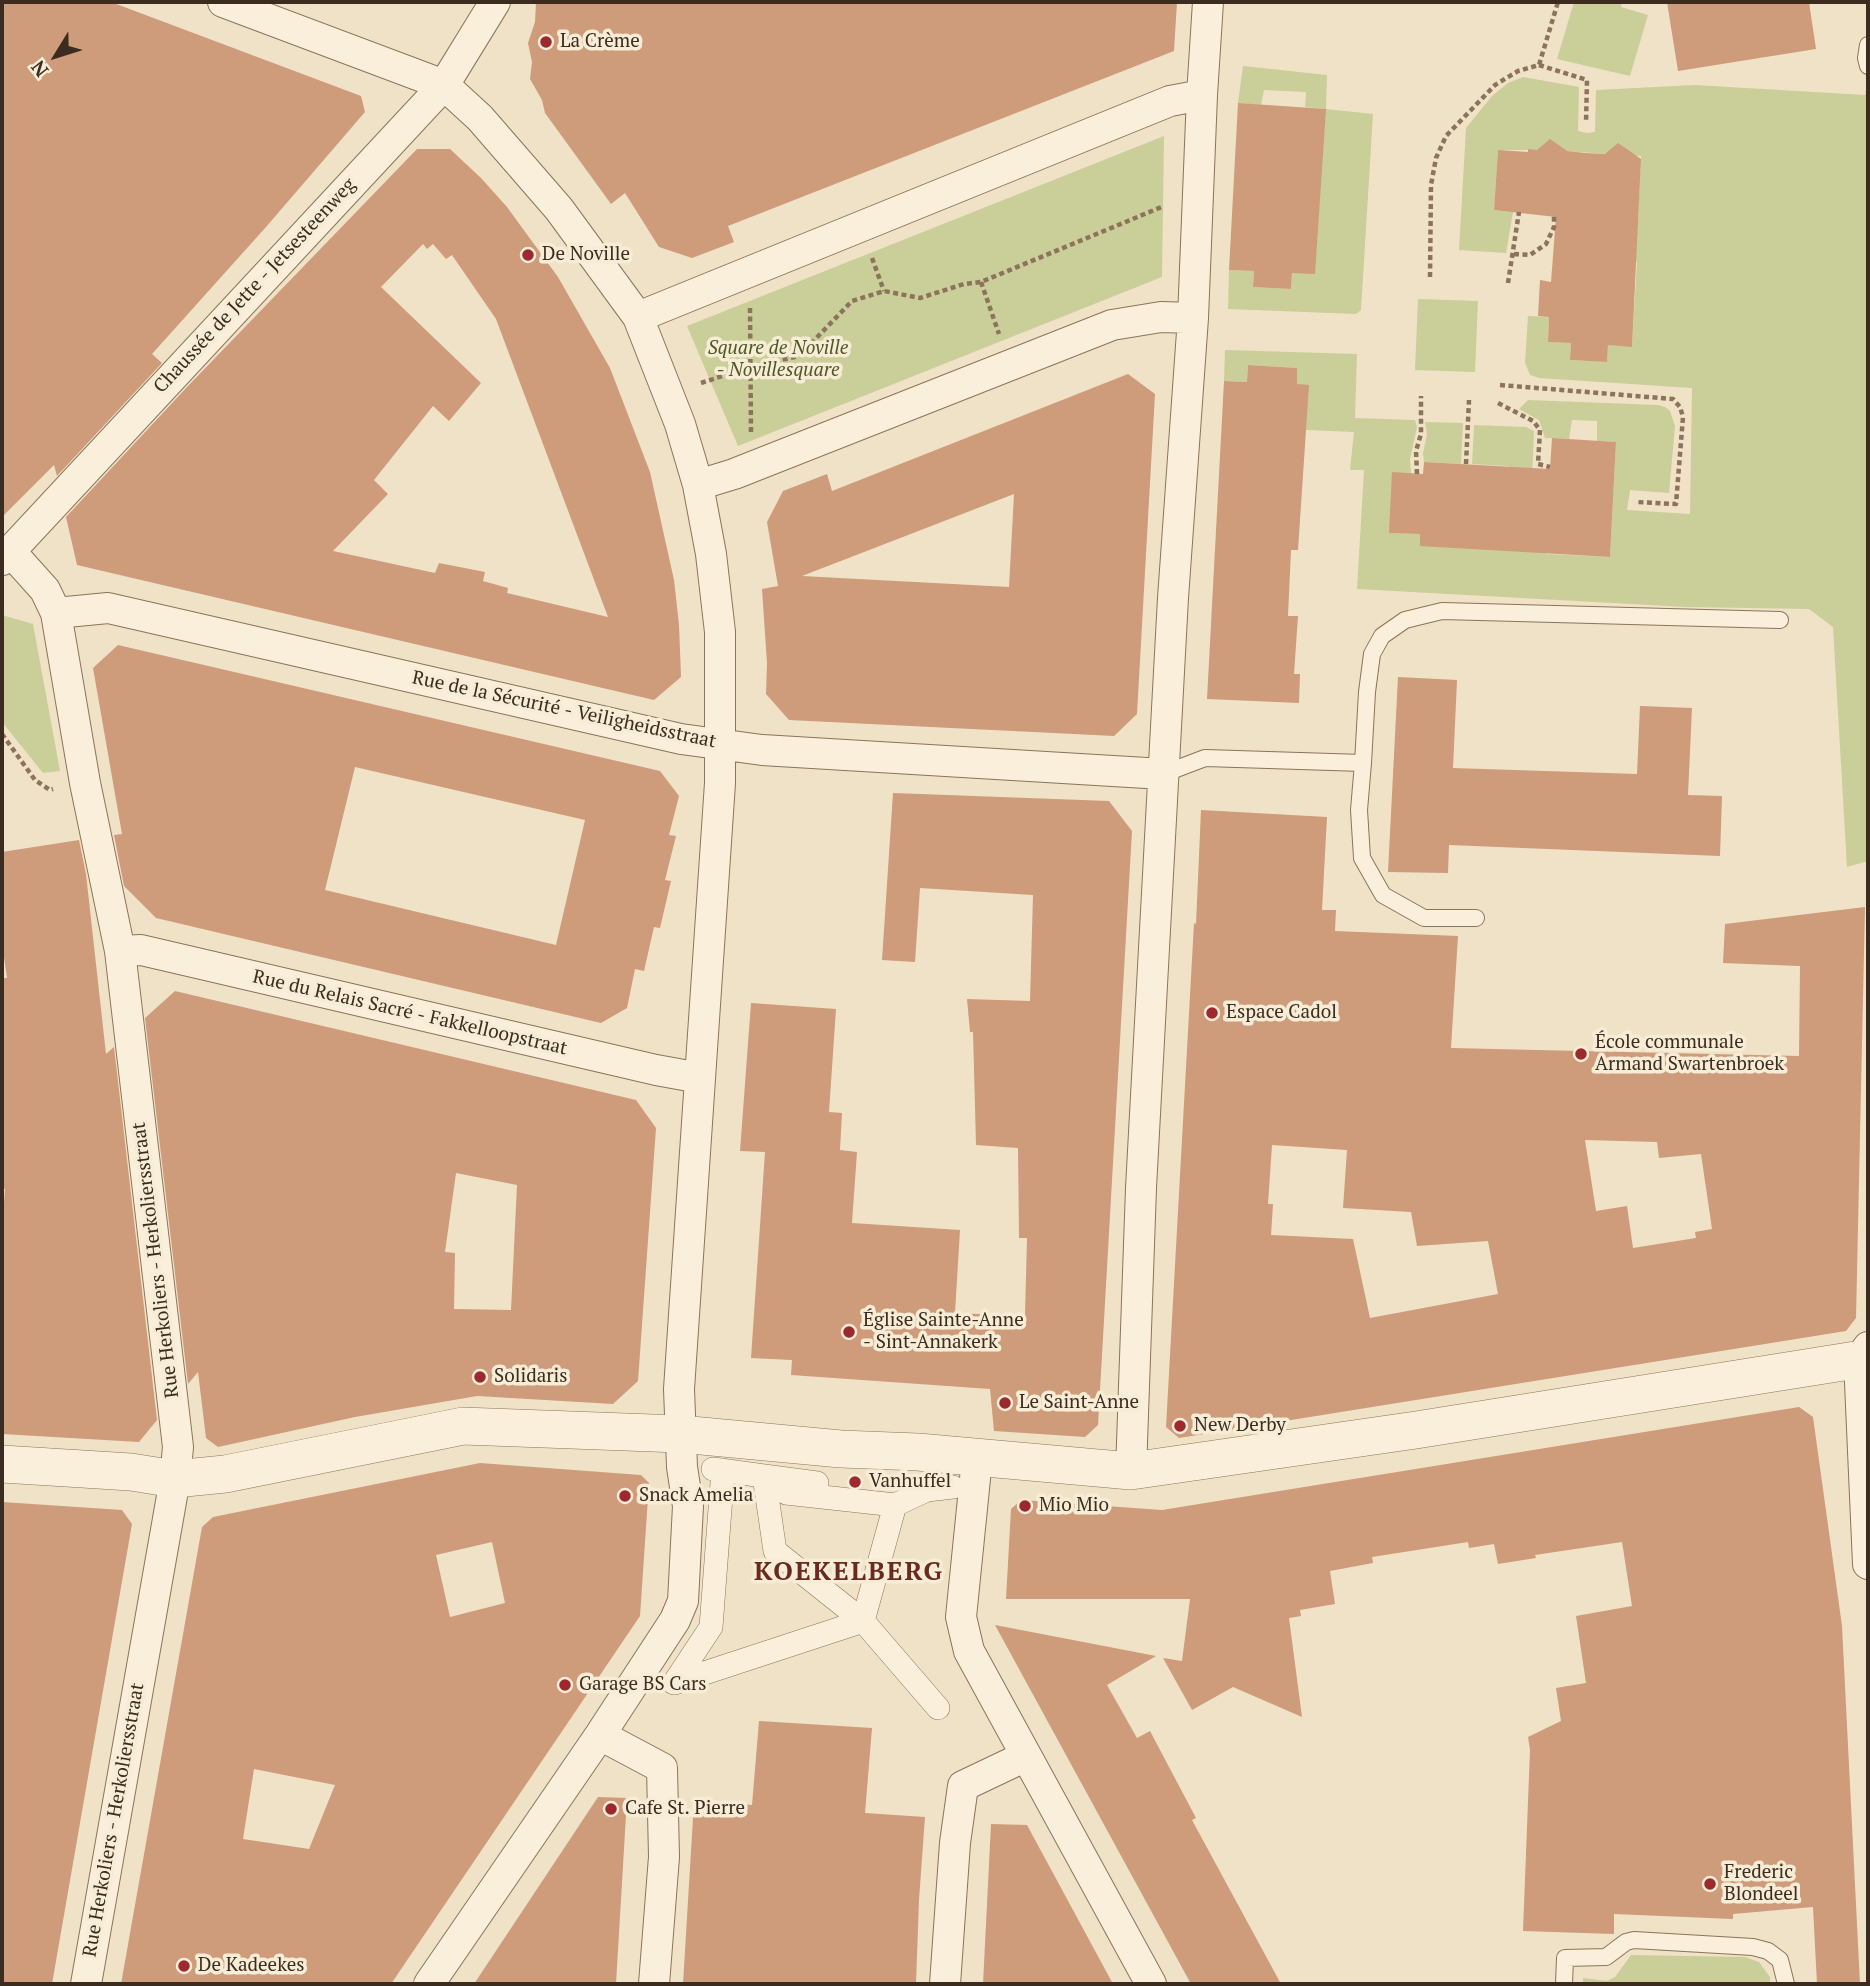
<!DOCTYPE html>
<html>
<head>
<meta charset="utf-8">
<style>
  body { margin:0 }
  #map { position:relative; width:1870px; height:1986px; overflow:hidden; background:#f0e2c6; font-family:"PT Serif",serif }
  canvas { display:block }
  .frame { position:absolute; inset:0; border:4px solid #3b2c1f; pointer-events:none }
  .north { position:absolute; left:21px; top:21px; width:70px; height:70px; -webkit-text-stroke:5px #f7ecd6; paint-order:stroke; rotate:232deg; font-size:19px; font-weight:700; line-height:28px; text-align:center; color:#3b2c1f }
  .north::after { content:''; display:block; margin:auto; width:24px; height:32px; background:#3b2c1f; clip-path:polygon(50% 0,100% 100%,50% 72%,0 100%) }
</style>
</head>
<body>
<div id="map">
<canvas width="1870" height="1986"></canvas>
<div class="frame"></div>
<div class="north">N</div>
</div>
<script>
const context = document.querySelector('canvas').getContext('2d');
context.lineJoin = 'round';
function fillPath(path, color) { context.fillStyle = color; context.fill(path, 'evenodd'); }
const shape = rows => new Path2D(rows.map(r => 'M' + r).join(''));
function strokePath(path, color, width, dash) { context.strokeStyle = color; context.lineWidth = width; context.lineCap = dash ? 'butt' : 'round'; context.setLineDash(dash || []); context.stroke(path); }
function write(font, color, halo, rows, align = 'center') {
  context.font = font + ' "PT Serif",serif'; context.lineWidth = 7; context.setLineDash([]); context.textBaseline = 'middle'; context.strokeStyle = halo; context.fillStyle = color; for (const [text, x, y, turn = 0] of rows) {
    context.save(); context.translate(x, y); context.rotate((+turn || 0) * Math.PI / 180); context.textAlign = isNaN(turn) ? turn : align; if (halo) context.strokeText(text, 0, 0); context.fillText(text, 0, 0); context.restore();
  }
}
const green = shape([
  [1574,2,1622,2,1621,7,1648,15,1630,76,1557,59],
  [1243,66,1327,75,1326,109,1373,114,1361,310,1356,314,1228,309,1229,270,1254,271,1253,287,1291,289,1292,273,1325,109,1305,107,1306,92,1264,90,1261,105,1238,103],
  [1523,77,1579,87,1578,131,1587,133,1595,132,1596,90,1695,85,1865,95,1868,81,1868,861,1847,867,1833,627,1809,609,1686,607,1357,589,1364,470,1350,470,1354,432,1306,430,1297,384,1297,368,1248,365,1247,382,1224,381,1225,350,1357,354,1355,418,1415,420,1417,427,1410,459,1411,474,1390,533,1420,534,1420,546,1546,543,1546,554,1610,557,1616,442,1597,441,1597,421,1572,420,1569,439,1545,438,1539,420,1519,409,1528,400,1658,405,1665,407,1670,411,1675,426,1669,493,1630,490,1627,510,1690,514,1692,388,1539,378,1530,375,1525,363,1528,316,1549,317,1548,342,1571,343,1570,360,1607,362,1608,345,1632,346,1637,262,1628,261,1638,220,1641,156,1562,151,1549,142,1539,150,1498,150,1494,210,1513,212,1506,253,1459,250,1466,128,1492,96,1508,83],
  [1164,136,1162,277,738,446,687,326],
  [1418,299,1478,301,1475,372,1415,370],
  [1425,422,1463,423,1461,464,1424,462,1423,453,1427,435],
  [1474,425,1526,427,1534,431,1532,478,1508,466,1472,464],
  [2,615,33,624,60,771,43,773,2,722],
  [1631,1955,1745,1957,1759,1962,1770,1977,1770,1984,1583,1984,1583,1978,1607,1981,1615,1977]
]);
const building = shape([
  [2,2,111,2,361,96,365,112,266,227,152,354,162,363,57,476,54,465,2,517],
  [536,2,1177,2,1174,51,728,226,734,242,692,258,659,247,625,193,611,204,545,113,542,100,530,79,532,62,528,43,535,22],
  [1667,2,1809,2,1816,49,1678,71],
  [1238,103,1326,109,1315,274,1292,273,1291,289,1253,287,1254,271,1229,270],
  [1550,139,1567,151,1585,153,1605,154,1618,143,1641,159,1632,347,1608,345,1607,362,1570,360,1571,343,1548,342,1549,317,1538,316,1540,280,1551,282,1556,217,1494,210,1498,150,1528,152,1528,149,1537,150],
  [417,149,450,149,481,178,507,207,558,277,610,368,650,472,674,580,679,625,681,677,654,700,77,565,66,517,187,387],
  [423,244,427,249,433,244,446,259,452,255,496,319,608,617,507,593,508,588,483,581,485,572,439,563,435,573,333,551,388,494,374,480,433,406,449,421,481,383,381,287],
  [1248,365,1297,368,1297,384,1309,385,1298,550,1291,550,1288,616,1298,616,1294,674,1300,674,1299,703,1207,699,1224,381,1247,382],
  [1128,374,1155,394,1137,714,1114,736,789,720,766,694,767,663,762,589,778,586,767,522,783,491,827,474,832,491],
  [1014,494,1009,587,802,576],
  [1552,438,1616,442,1610,557,1420,546,1420,534,1389,533,1392,472,1423,474,1424,462,1550,469],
  [118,645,660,771,679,796,669,835,676,836,665,880,671,881,660,928,654,927,644,971,635,969,627,1008,601,1023,156,918,124,886,114,835,122,834,93,668],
  [355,767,585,820,556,945,325,890],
  [1398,677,1457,680,1453,768,1637,774,1640,706,1692,708,1688,795,1722,796,1720,856,1449,845,1448,873,1388,872],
  [893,793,1109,801,1132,831,1098,1425,1085,1437,994,1431,990,1389,791,1375,792,1360,751,1358,765,1152,740,1151,751,1003,836,1009,829,1112,842,1113,840,1150,857,1152,852,1223,960,1230,955,1313,1025,1316,1027,1238,1019,1238,1018,1148,976,1145,973,1032,970,1032,967,999,1030,1001,1033,895,920,888,915,962,882,960],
  [1201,810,1327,817,1322,910,1336,910,1335,931,1458,936,1451,1048,1799,1056,1800,966,1723,963,1725,924,1865,907,1856,1318,1846,1331,1179,1438,1166,1427,1194,923,1196,924],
  [1585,1140,1657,1142,1659,1158,1701,1154,1712,1229,1695,1232,1696,1238,1633,1248,1627,1206,1596,1211],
  [1272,1145,1347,1150,1343,1208,1411,1212,1417,1246,1488,1241,1498,1294,1370,1318,1353,1239,1271,1235,1273,1204,1268,1204],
  [79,840,86,874,106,1054,114,1047,157,1420,139,1442,2,1434,2,1230,5,1189,2,1188,2,978,7,978,2,943,2,852],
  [175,991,636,1100,656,1128,638,1381,613,1404,477,1396,355,1417,218,1447,206,1438,198,1372,188,1384,145,1018],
  [456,1173,517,1185,511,1310,454,1309,455,1253,445,1252],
  [1799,1407,1813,1417,1842,1626,1860,1984,1817,1984,1813,1907,1733,1914,1733,1919,1614,1914,1614,1934,1523,1931,1530,1750,1528,1737,1561,1721,1556,1688,1586,1683,1576,1616,1632,1606,1622,1542,1535,1555,1536,1558,1498,1564,1494,1544,1469,1548,1468,1542,1372,1557,1373,1563,1330,1571,1335,1604,1300,1610,1301,1616,1289,1618,1302,1717,1233,1687,1192,1710,1163,1658,1182,1661,1190,1599,1006,1599,1011,1509,1021,1500,1162,1510],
  [480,1463,641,1475,649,1483,640,1616,391,1984,121,1984,202,1527,213,1517],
  [492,1542,505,1603,450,1617,436,1555],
  [254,1769,335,1785,309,1849,243,1839],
  [2,1502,122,1510,132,1524,52,1984,2,1984],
  [995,1625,1156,1656,1107,1685,1137,1738,1150,1731,1196,1818,1192,1820,1281,1984,1191,1984],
  [759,1721,872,1728,865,1813,925,1817,919,1900,916,1984,683,1984,694,1801,752,1805],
  [598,1797,627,1798,616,1984,474,1984],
  [991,1824,1027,1825,1113,1984,983,1984]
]);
const path = shape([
  [1539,65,1587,80,1586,123],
  [1514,254,1530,255,1546,244,1554,227,1554,216],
  [872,258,884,291],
  [1430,277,1431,185,1436,158,1446,136,1495,85,1518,71,1539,65,1558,2],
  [981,282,999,334],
  [1508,283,1519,212],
  [750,308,751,432],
  [701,383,750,367,799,356,852,301,884,291,920,298,964,284,981,282,1164,206],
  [1500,385,1673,399,1680,407,1683,417,1676,504,1636,502],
  [1498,403,1533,421,1540,430,1538,464,1550,467],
  [1466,464,1469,400],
  [1417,474,1416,451,1421,434,1421,396],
  [2,734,35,780,50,790,53,789]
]);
const service = shape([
  [1868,45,1866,58,1868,66],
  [1363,763,1367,692,1372,654,1382,636,1405,620,1442,611,1780,620],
  [1163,774,1205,758,1363,763,1359,810,1362,858,1383,895,1424,918,1476,918],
  [1564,1984,1565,1958,1606,1957,1626,1942,1634,1940,1753,1947,1768,1951,1780,1960,1786,1984]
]);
const pedestrian = shape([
  [713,1469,764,1476,786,1493,895,1505],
  [817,1483,764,1476,775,1551,863,1621,938,1708],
  [674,1683,863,1621,895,1505,927,1490,953,1487],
  [674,1683,711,1627,723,1470]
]);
const minor = shape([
  [223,2,444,85,480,118,559,209,638,317,680,424,698,485,711,554,720,632,720,783,679,1389,682,1467,688,1506,683,1601,675,1620,600,1735,429,1984],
  [638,317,1170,101,1202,95],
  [698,485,734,474,1112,325,1161,317,1193,318],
  [10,551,45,590,56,613,85,783,120,951,178,1447,175,1479,86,1984],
  [2,560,444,85,495,2],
  [56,613,108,608,681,739,762,750,1163,774],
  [120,951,141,950,656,1070,700,1078],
  [1868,1347,1859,1360,1868,1564],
  [977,1459,961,1617,969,1651,1151,1984],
  [1131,1471,1141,1188,1173,598,1193,318,1202,95,1208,2],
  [600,1735,662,1768,664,1857,654,1984],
  [945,1984,955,1843,963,1786,1026,1756]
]);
const tertiary = shape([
  [2,1464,131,1472,175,1479,225,1474,463,1426,680,1434,841,1449,918,1452,1131,1471,1416,1430,1868,1358]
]);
const markers = [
  [546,42,7,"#9c292e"],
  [528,255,7,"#9c292e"],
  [1212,1013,7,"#9c292e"],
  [1581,1054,7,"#9c292e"],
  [849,1332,7,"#9c292e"],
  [480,1377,7,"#9c292e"],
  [1005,1403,7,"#9c292e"],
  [1180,1426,7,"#9c292e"],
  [855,1482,7,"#9c292e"],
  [625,1496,7,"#9c292e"],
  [1025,1506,7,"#9c292e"],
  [565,1685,7,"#9c292e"],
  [611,1809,7,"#9c292e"],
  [1710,1884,7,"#9c292e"],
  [184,1966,7,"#9c292e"]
];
const poiNames = [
  ["La Crème",560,42],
  ["De Noville",542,255],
  ["Espace Cadol",1226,1013],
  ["École communale",1595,1043],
  ["Armand Swartenbroek",1595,1065],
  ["Église Sainte-Anne",863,1321],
  ["- Sint-Annakerk",863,1343],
  ["Solidaris",494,1377],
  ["Le Saint-Anne",1019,1403],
  ["New Derby",1194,1426],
  ["Vanhuffel",869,1482],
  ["Snack Amelia",639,1496],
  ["Mio Mio",1039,1506],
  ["Garage BS Cars",579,1685],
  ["Cafe St. Pierre",625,1809],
  ["Frederic",1724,1873],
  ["Blondeel",1724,1895],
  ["De Kadeekes",198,1966]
];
const streetNames = [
  ["Chaussée de Jette - Jetsesteenweg",255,286,-47],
  ["Rue de la Sécurité - Veiligheidsstraat",564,710,12],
  ["Rue du Relais Sacré - Fakkelloopstraat",410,1013,13],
  ["Rue Herkoliers - Herkoliersstraat",156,1260,-97],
  ["Rue Herkoliers - Herkoliersstraat",114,1820,-80]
];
const parkNames = [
  ["Square de Noville",778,349],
  ["- Novillesquare",778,371]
];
const districtNames = [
  ["KOEKELBERG",849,1573]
];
fillPath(green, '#cace99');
fillPath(building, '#ce9b7b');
strokePath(service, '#8c735b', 18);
strokePath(pedestrian, '#8c735b', 24);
strokePath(minor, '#8c735b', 32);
strokePath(tertiary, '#8c735b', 38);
strokePath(path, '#8c735b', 4.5, [5, 3.5]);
strokePath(service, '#faefda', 16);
strokePath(pedestrian, '#faefda', 23);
strokePath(minor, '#faefda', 30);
strokePath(tertiary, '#faefda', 37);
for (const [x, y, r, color] of markers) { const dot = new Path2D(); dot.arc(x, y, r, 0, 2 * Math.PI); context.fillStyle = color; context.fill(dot); strokePath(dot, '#f7ecd6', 2.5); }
write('19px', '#3b2c1f', '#f7ecd6', poiNames, 'left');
write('19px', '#3b2c1f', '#f7ecd6', streetNames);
write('italic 19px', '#4d5825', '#f7ecd6', parkNames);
context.letterSpacing = '2px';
write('bold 26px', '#692b1d', '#f7ecd6', districtNames);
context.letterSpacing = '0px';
</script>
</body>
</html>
